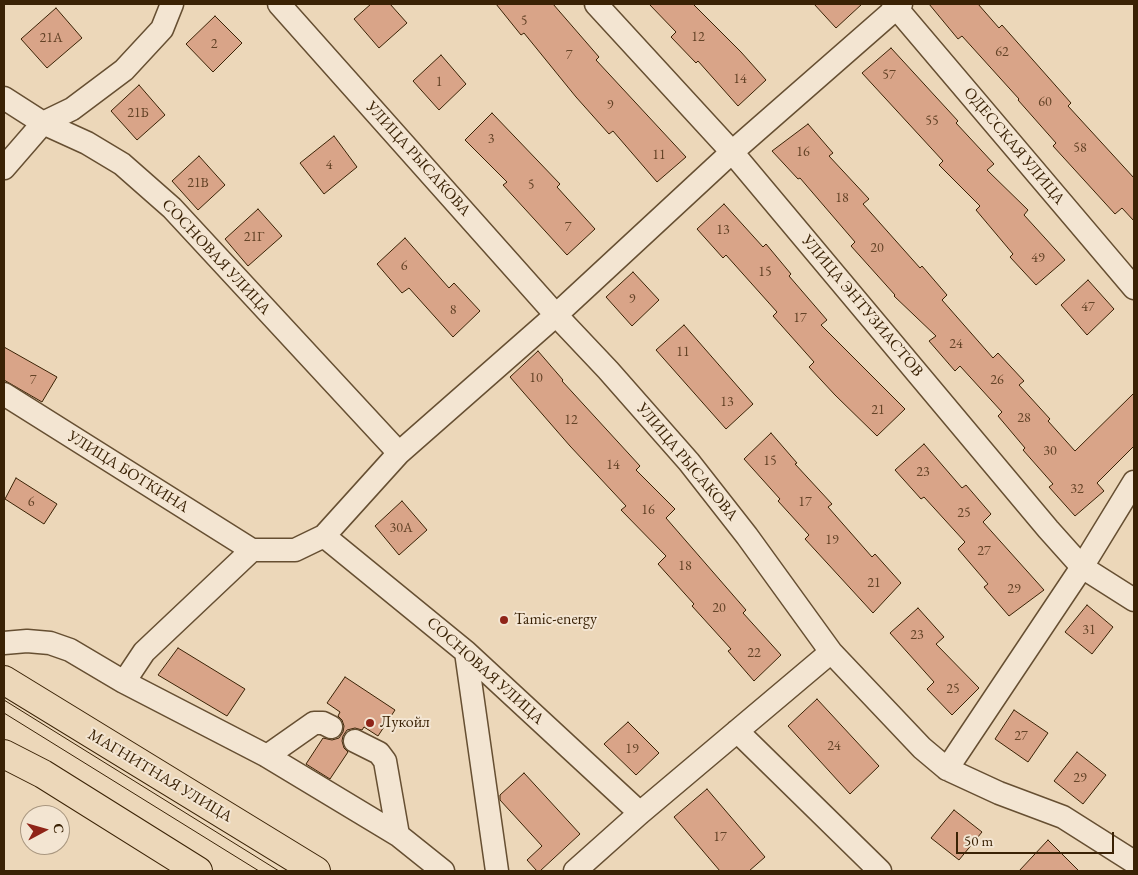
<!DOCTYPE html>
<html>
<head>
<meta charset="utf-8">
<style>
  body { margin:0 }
  #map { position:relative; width:1138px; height:875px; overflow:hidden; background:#ecd7b9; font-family:"EB Garamond",serif }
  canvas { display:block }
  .frame { position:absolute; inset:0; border:5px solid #3a2205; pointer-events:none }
  .north { position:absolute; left:20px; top:805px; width:50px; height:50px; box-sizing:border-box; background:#f3e5d2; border:1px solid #a99780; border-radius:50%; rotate:84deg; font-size:14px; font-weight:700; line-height:20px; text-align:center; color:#3a2205 }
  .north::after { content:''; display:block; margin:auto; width:18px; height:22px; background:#8f2418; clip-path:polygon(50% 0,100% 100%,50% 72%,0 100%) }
  .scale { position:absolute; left:956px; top:832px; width:158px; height:22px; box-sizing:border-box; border:2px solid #3a2205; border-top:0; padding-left:6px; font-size:15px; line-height:18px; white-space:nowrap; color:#3a2205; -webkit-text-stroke:4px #f3e5d2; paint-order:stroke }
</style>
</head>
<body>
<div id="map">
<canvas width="1138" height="875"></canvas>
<div class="frame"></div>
<div class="north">С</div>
<div class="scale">50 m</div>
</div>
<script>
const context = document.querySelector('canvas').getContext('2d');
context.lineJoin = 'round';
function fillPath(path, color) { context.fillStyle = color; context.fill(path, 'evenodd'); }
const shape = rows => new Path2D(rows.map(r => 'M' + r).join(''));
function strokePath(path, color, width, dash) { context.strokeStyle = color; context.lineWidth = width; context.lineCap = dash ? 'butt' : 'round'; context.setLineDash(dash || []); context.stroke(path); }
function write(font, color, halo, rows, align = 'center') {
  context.font = font + ' "EB Garamond",serif'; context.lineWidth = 4; context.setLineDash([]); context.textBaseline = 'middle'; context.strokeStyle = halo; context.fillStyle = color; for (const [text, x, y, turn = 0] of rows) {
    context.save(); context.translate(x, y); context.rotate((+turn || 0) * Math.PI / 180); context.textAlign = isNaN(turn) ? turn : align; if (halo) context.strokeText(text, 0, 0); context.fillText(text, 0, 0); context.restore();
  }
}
const building = shape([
  [371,4,390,4,407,23,379,48,354,19,371,4],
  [496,4,553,4,599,57,596,60,686,157,657,182,613,131,609,134,576,97,524,33,521,35,496,4],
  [649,4,693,4,741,52,766,80,738,106,698,61,696,63,671,37,676,32,649,4],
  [814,4,862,4,836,28,814,4],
  [929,4,978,4,999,28,1002,25,1071,103,1068,106,1134,178,1134,221,1122,208,1115,214,1053,146,1056,143,1018,100,1019,99,962,36,958,39,929,4],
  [56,8,82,38,47,68,21,39,56,8],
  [215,16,242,43,213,72,186,44,215,16],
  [891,48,958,121,956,123,994,164,987,170,1028,210,1024,215,1065,260,1036,285,1010,257,1013,254,976,210,980,206,939,165,943,161,862,73,891,48],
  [441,55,466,84,439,110,413,81,441,55],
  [139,85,165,115,137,140,111,111,139,85],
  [492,113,560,184,557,187,595,229,567,255,503,185,507,182,465,140,492,113],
  [808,124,833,153,829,156,869,199,863,204,920,268,922,266,947,295,942,300,993,358,998,353,1024,381,1019,385,1050,419,1048,421,1075,451,1134,393,1134,446,1097,483,1104,491,1075,516,1049,487,1053,484,1023,450,1025,448,998,416,1002,412,960,366,955,371,929,341,936,336,894,296,895,295,851,246,855,242,800,178,798,179,772,151,808,124],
  [334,136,357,167,324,194,300,163,334,136],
  [199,156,225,185,198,210,172,181,199,156],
  [724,204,763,247,766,244,791,274,789,276,827,320,821,325,905,409,877,436,835,395,809,367,814,362,773,316,777,312,726,255,723,258,697,229,724,204],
  [258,209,282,236,248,266,225,239,258,209],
  [405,238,449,288,454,283,480,311,453,337,409,288,402,293,377,264,405,238],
  [633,272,659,300,632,326,606,297,633,272],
  [1088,280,1114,309,1087,335,1061,305,1088,280],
  [684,325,753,404,726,429,656,350,684,325],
  [4,347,57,377,42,402,4,380,4,347],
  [538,351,563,380,562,381,640,466,636,470,675,509,666,518,746,610,743,613,781,655,754,681,728,651,731,649,692,606,694,604,658,564,666,556,621,510,626,506,570,446,510,377,538,351],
  [771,433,797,463,795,464,832,504,828,507,872,557,875,554,901,583,873,613,805,539,809,535,778,501,780,499,744,459,771,433],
  [924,444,962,488,966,485,991,514,983,522,1044,590,1009,616,984,587,988,584,958,549,965,542,924,497,921,499,895,470,924,444],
  [16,478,57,504,44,524,5,499,16,478],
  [402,501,427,530,399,555,375,526,402,501],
  [1087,605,1113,627,1092,654,1065,632,1087,605],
  [918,608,944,637,936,644,979,688,952,715,927,689,934,682,890,633,918,608],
  [178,648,245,689,227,716,158,675,178,648],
  [345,677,395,710,378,736,364,727,362,730,355,728,347,730,343,736,342,741,344,748,348,752,330,779,306,764,323,738,332,740,339,738,343,732,344,726,342,720,338,716,340,712,327,703,345,677],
  [817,699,879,766,850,794,788,726,817,699],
  [1014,710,1048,733,1028,762,995,739,1014,710],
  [628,722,659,753,636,775,604,744,628,722],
  [1077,752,1106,775,1083,804,1054,781,1077,752],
  [524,773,580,834,540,871,537,871,527,860,542,846,500,800,500,795,524,773],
  [707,789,765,857,749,871,720,871,674,817,707,789],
  [954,810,982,832,959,860,931,838,954,810],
  [1048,840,1079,871,1019,871,1048,840]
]);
const minor = shape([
  [279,4,556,315,608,370,689,462,747,536,831,652,922,748,947,769,999,793,1063,817,1134,862],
  [596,4,732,152,1048,529,1082,567,1134,600],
  [893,4,1134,288],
  [4,98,43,123,87,143,122,164,172,208,399,453],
  [4,168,43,123,72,109,124,70,162,29,172,4],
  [4,394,252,550],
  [324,536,466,652,640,813],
  [4,643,27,641,50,643,70,650,124,682,144,652,252,550,295,550,324,536,399,453,556,315,732,152,901,4],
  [466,652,497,871],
  [124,682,267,756,398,835,443,871],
  [737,731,880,871],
  [355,741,379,753,385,761,398,835],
  [267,756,314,723,323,723,331,727],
  [947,769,1082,567,1134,482],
  [575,871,640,813,831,652]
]);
const major = shape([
  [4,680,316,871],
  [4,754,43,774,198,871]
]);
const tram = shape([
  [4,700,279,871],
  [4,713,259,871]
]);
const markers = [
  [504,620,5,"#8f2418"],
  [370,723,5,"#8f2418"]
];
const numberNames = [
  ["5",524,21],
  ["12",698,37],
  ["21А",51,38],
  ["2",214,44],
  ["62",1002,52],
  ["7",569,55],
  ["57",889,75],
  ["14",740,79],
  ["1",439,82],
  ["60",1045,102],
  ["9",610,105],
  ["21Б",138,113],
  ["55",932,121],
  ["3",491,139],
  ["58",1080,148],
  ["16",803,152],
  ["11",659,155],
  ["4",329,165],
  ["21В",198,183],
  ["5",531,185],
  ["18",842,198],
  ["7",568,227],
  ["13",723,230],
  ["21Г",254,237],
  ["20",877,248],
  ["49",1038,258],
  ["6",404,266],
  ["15",765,272],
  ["9",632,299],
  ["47",1088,307],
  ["8",453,310],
  ["17",800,318],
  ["24",956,344],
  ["11",683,352],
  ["10",536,378],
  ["7",33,380],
  ["26",997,380],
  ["13",727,402],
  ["21",878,410],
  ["28",1024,418],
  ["12",571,420],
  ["30",1050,451],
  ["15",770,461],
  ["14",613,465],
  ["23",923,472],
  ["32",1077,489],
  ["6",31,502],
  ["17",805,502],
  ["16",648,510],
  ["25",964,513],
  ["30А",401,528],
  ["19",832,540],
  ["27",984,551],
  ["18",685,566],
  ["21",874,583],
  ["29",1014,589],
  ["20",719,608],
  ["31",1089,630],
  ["23",917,635],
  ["22",754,653],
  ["25",953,689],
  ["27",1021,736],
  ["24",834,746],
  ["19",632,749],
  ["29",1080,778],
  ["17",720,837]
];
const streetNames = [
  ["ОДЕССКАЯ УЛИЦА",1014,146,50],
  ["УЛИЦА РЫСАКОВА",418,159,48],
  ["СОСНОВАЯ УЛИЦА",216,257,47],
  ["УЛИЦА ЭНТУЗИАСТОВ",862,306,50],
  ["УЛИЦА РЫСАКОВА",687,462,50],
  ["УЛИЦА БОТКИНА",128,472,32],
  ["СОСНОВАЯ УЛИЦА",485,671,42],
  ["МАГНИТНАЯ УЛИЦА",160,776,31]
];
const poiNames = [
  ["Tamic-energy",514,620],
  ["Лукойл",380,723]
];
fillPath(building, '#d9a488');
strokePath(building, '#3a2205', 1);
strokePath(minor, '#664f32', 25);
strokePath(major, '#3a2205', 30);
strokePath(minor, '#f3e5d2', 22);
strokePath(major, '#ecd7b9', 28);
strokePath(tram, '#3a2205', 1);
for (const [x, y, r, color] of markers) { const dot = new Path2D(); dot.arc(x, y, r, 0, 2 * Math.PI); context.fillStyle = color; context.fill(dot); strokePath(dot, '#f3e5d2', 2); }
write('14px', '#624226', null, numberNames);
write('16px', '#3a2205', '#f3e5d2', streetNames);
write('16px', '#3a2205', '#f3e5d2', poiNames, 'left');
</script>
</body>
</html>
